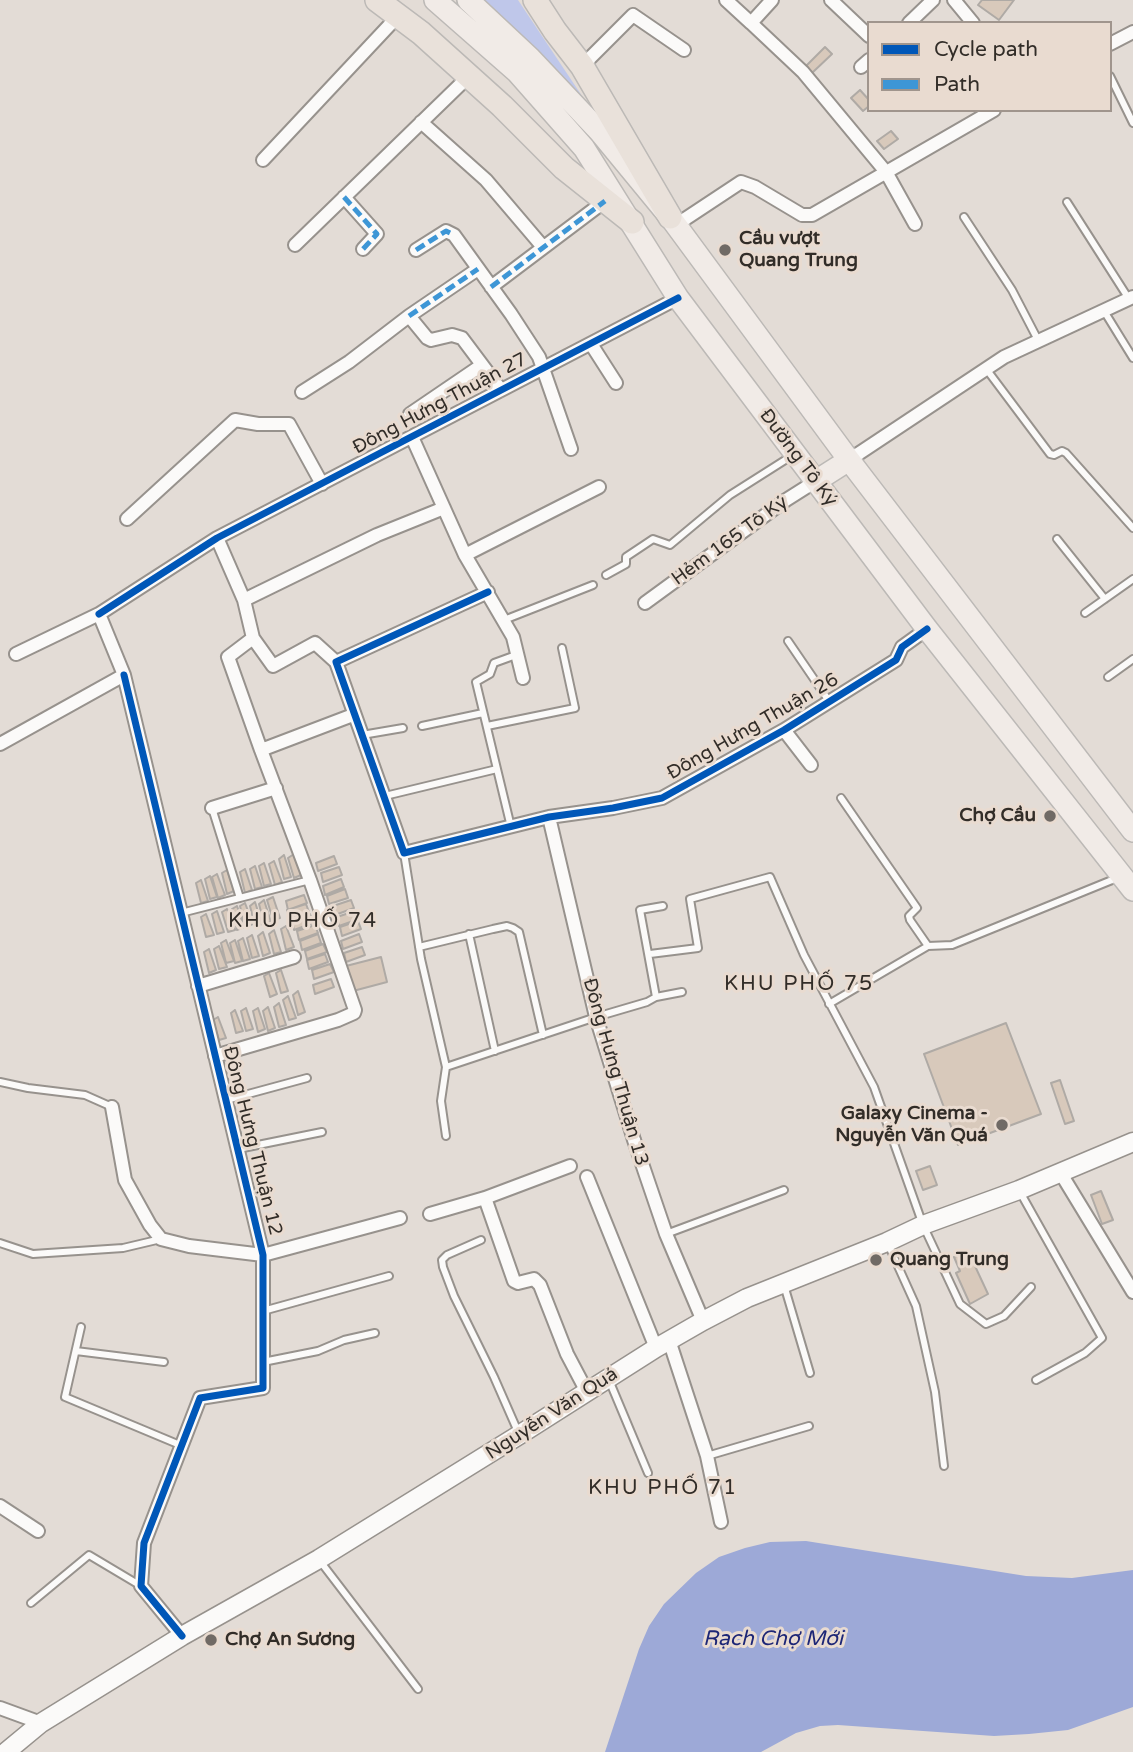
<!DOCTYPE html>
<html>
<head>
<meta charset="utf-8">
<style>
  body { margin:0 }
  #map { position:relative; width:1133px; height:1752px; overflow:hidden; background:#e3dcd6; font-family:"Varela Round",sans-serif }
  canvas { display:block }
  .legend { position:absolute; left:867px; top:21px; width:245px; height:91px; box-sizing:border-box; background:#e9dbd0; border:2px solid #a0958d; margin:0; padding:9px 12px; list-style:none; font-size:21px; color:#322d28 }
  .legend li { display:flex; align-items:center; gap:14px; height:35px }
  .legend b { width:35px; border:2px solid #a0958d }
</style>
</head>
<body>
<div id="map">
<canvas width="1133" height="1752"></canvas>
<ul class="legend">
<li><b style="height:9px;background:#0057b8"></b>Cycle path</li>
<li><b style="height:9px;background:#3d96d6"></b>Path</li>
</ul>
</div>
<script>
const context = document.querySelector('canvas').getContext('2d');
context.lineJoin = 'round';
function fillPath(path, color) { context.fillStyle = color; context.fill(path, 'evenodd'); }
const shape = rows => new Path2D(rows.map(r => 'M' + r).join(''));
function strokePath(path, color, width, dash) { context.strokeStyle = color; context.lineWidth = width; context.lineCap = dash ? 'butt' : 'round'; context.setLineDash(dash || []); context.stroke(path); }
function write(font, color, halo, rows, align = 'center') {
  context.font = font + ' "Varela Round",sans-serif'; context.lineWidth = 6; context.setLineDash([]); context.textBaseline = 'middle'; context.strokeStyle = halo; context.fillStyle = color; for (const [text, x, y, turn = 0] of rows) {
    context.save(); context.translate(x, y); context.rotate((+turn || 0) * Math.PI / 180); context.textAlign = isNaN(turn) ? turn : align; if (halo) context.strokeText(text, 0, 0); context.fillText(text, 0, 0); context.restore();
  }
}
const green = shape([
  [478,0,518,0,586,102,580,105]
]);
const water = shape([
  [806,1541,1026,1576,1072,1578,1133,1570,1133,1707,1068,1730,1029,1734,994,1736,838,1725,820,1726,796,1733,761,1752,605,1752,639,1649,649,1626,664,1604,696,1573,719,1557,745,1548,770,1542]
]);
const building = shape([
  [982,0,1014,0,999,20,978,5,982,0],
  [825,47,832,54,812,73,806,66,825,47],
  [860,90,869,100,869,106,863,111,851,98,860,90],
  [891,131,898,139,884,149,877,141,891,131],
  [294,854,301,875,294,878,288,858,294,854],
  [284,855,291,877,284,879,279,859,284,855],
  [334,856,337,864,318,871,316,863,334,856],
  [274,861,282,882,275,885,269,864,274,861],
  [264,863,271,884,264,886,259,866,264,863],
  [255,866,262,887,255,889,250,869,255,866],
  [339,867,342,875,323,882,321,873,339,867],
  [245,869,252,890,245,893,240,872,245,869],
  [227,870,234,891,227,894,222,873,227,870],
  [217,874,225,895,218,898,212,877,217,874],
  [210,876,217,897,210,899,205,879,210,876],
  [341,879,344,887,325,895,323,886,341,879],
  [201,880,208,901,201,903,196,883,201,880],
  [345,889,348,898,329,904,327,896,345,889],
  [304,895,307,903,288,910,286,901,304,895],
  [273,897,280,918,273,920,267,900,273,897],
  [264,900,271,922,264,924,259,904,264,900],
  [351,900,354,908,335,915,333,906,351,900],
  [255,902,262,924,255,926,250,906,255,902],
  [245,903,253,924,245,927,240,906,245,903],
  [306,904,309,912,290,919,287,910,306,904],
  [237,906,244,927,237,930,232,909,237,906],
  [227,909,235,930,228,932,222,912,227,909],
  [217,911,224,932,217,934,212,914,217,911],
  [355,911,359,919,339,926,337,917,355,911],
  [206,914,214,935,206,937,201,917,206,914],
  [310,914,313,923,294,930,292,921,310,914],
  [358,921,361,929,342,936,340,927,358,921],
  [315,925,318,933,299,940,297,931,315,925],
  [286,926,294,947,286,950,281,929,286,926],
  [274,930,281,952,274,954,269,934,274,930],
  [263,932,270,953,263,956,258,936,263,932],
  [318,934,321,943,302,950,300,941,318,934],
  [359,934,362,942,343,949,341,941,359,934],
  [252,935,259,956,252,958,247,938,252,935],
  [243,938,250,959,243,961,238,941,243,938],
  [226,940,234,961,226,963,221,943,226,940],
  [235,940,242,961,235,963,230,943,235,940],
  [323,944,327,952,307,959,305,951,323,944],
  [219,946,227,967,219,969,214,949,219,946],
  [362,947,365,955,346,962,344,953,362,947],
  [209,949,216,970,209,973,204,952,209,949],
  [325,954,328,962,309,969,307,960,325,954],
  [381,957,387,982,353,991,346,966,381,957],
  [330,964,334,972,314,979,312,970,330,964],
  [281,970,288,991,281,993,276,973,281,970],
  [269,973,277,994,270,997,264,976,269,973],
  [331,979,334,987,315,994,313,985,331,979],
  [298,991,305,1012,298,1015,293,995,298,991],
  [288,996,296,1018,289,1020,283,1000,288,996],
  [279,1003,286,1025,279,1027,274,1007,279,1003],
  [268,1007,275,1028,268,1031,263,1011,268,1007],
  [246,1008,253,1029,246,1031,241,1011,246,1008],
  [258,1008,265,1029,258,1032,253,1011,258,1008],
  [235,1010,243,1031,236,1033,231,1013,235,1010],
  [218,1017,226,1038,219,1040,213,1020,218,1017],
  [1006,1023,1041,1114,958,1145,924,1054,1006,1023],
  [1060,1080,1074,1121,1065,1124,1051,1083,1060,1080],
  [930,1166,937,1185,923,1190,916,1171,930,1166],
  [1101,1191,1113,1220,1102,1224,1091,1195,1101,1191],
  [968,1251,988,1294,970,1304,956,1273,960,1271,954,1257,968,1251]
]);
const lane = shape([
  [1110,76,1133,123],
  [1067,202,1129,299],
  [964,217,1012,290,1038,340],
  [1104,311,1133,358],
  [987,370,1050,454,1054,455,1062,451,1066,453,1133,528],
  [1057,539,1105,599],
  [606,575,626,564,626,557,653,539,670,545,730,495,793,455],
  [1085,613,1133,579],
  [504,620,593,585],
  [788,641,829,701],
  [1108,677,1133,659],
  [422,726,483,713],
  [487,726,575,708,562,648],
  [362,735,403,728],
  [385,796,497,769],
  [841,798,917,908,909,916,910,920,928,946],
  [212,808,240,898],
  [511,827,476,682,490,674,494,663,516,655],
  [404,853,421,959,446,1067,596,1017,647,1002,656,997,640,910,663,906],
  [181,913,310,880],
  [469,934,495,1051],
  [419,947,493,929,507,926,513,928,519,932,543,1035],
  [650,954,698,948,690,899,770,877,804,955,874,1087,923,1225,960,1304,986,1324,1004,1316,1031,1287],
  [656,997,682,992],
  [829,1004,928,946,952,945,1117,878],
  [446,1067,441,1101,446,1136],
  [0,1082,28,1088,85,1095,112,1107],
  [226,1100,307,1078],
  [238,1149,322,1132],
  [1020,1192,1102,1338,1085,1353,1036,1380],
  [666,1234,784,1190],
  [481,1240,447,1255,442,1260,443,1267,454,1296,494,1377,519,1434],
  [0,1243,33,1254,123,1248,161,1239],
  [888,1244,916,1306,935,1392,944,1466],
  [784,1285,810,1373],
  [263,1311,389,1276],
  [81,1327,65,1397,180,1445],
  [76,1351,164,1362],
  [263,1362,318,1351,344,1340,375,1333],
  [609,1380,648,1473],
  [707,1456,809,1426],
  [320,1561,418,1689],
  [31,1603,89,1555,141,1586]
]);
const street = shape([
  [726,0,751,23],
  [772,0,751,23,803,72,886,172,915,224],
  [831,0,869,36],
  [954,0,973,23],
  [909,23,933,0],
  [1110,44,1133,32],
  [582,66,633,15,684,50],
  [861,67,869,60],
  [421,122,486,180,543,247],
  [263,160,398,16],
  [344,197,377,234,363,249],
  [676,225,741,182,755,187,802,215,812,215,994,110],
  [295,245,469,76],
  [416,250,446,231,454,235,511,314,539,357,571,449],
  [491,287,605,201],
  [409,316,478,269],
  [591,344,616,383],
  [302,392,349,362,409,316,427,338,431,340,452,335,462,338,501,390],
  [410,414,482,365],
  [412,437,465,555,513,637,523,678],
  [849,460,1004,357,1133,297],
  [127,519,235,420,258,424,289,424,322,484],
  [217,538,244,600,253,638,228,657,261,750,353,715],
  [465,555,599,487],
  [488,592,336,662,404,853,549,817,613,808,662,798,784,730,896,660,902,647,927,629],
  [244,600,377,535,444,508],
  [645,603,786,500,816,481],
  [99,614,217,538,678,298],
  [253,638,273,666,315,643,336,662],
  [124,675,263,1255,263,1388,200,1398,144,1543,141,1586,182,1636],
  [784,730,811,765],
  [0,744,124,675,99,614,16,654],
  [212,808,276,788],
  [549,817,596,1017,634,1140,666,1234,703,1321],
  [198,986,294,957],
  [215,1056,338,1020,354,1013,355,1010,310,880,261,750],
  [112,1107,125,1180,150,1225,161,1239,189,1246,263,1255,400,1218],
  [1060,1172,1133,1292],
  [587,1177,656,1348],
  [485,1198,514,1281,518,1283,534,1279,540,1285,567,1354,587,1392],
  [430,1214,485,1198,570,1166],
  [669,1340,707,1456,721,1522],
  [0,1506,38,1531],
  [0,1708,41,1723]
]);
const secondary = shape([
  [6,1752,41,1723,182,1636,319,1559,519,1435,656,1348,703,1321,747,1298,887,1242,923,1225,1019,1190,1133,1142]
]);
const primary = shape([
  [435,0,517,72,584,148,678,298,927,629,1133,890],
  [468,0,530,58,600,132,670,217,849,460,1133,831],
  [816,481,849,460]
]);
const highway = shape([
  [377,0,421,33,502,106,564,168,632,222],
  [535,0,555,31,582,66,670,217]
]);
const quiet = shape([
  [344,197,377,234,363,249],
  [416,250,446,231,454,235],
  [491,287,605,201],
  [409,316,478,269]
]);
const cycleway = shape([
  [488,592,336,662,404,853,549,817,613,808,662,798,784,730,896,660,902,647,927,629],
  [99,614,217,538,678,298],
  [124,675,263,1255,263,1388,200,1398,144,1543,141,1586,182,1636]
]);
const markers = [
  [725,250,7,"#706a65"],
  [1050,816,7,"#706a65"],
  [1002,1125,7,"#706a65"],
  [876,1260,7,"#706a65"],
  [211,1640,7,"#706a65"]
];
const poiNames = [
  ["Cầu vượt",739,239],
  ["Quang Trung",739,261],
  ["Chợ Cầu",1036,816,"right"],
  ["Galaxy Cinema -",988,1114,"right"],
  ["Nguyễn Văn Quá",988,1136,"right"],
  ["Quang Trung",890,1260],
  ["Chợ An Sương",225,1640]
];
const streetNames = [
  ["Đông Hưng Thuận 27",440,404,-28],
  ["Đường Tô Ký",798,458,53],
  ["Hẻm 165 Tô Ký",730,541,-36],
  ["Đông Hưng Thuận 26",753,727,-30],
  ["Đông Hưng Thuận 13",615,1072,74],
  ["Đông Hưng Thuận 12",252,1141,76],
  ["Nguyễn Văn Quá",552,1414,-33]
];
const neighbourhoodNames = [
  ["KHU PHỐ 74",303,921],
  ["KHU PHỐ 75",799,984],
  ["KHU PHỐ 71",663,1488]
];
const waterNames = [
  ["Rạch Chợ Mới",773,1639]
];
fillPath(green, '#bfc7ea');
fillPath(water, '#9da9d7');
fillPath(building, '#d8c9bb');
strokePath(building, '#afaaa5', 2);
strokePath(lane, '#97928d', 10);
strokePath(street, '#97928d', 16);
strokePath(secondary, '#97928d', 21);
strokePath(primary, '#bcb9b6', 24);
strokePath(highway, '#bcb9b6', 26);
strokePath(lane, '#fbfaf9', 6);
strokePath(street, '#fbfaf9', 12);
strokePath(secondary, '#fbfaf9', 18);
strokePath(primary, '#f1ebe7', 21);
strokePath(highway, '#e9e1da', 23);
strokePath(quiet, '#3d96d6', 5, [10, 5]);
strokePath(cycleway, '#0057b8', 7);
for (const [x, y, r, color] of markers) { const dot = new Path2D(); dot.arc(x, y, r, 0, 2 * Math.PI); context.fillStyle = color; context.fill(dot); strokePath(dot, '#e9dbd0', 2.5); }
write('bold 19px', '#322d28', '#e9dbd0', poiNames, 'left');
write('19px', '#322d28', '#e9dbd0', streetNames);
context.letterSpacing = '2px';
write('21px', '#322d28', '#e9dbd0', neighbourhoodNames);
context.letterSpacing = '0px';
write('italic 21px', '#1d2676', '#e9dbd0', waterNames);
</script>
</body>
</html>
